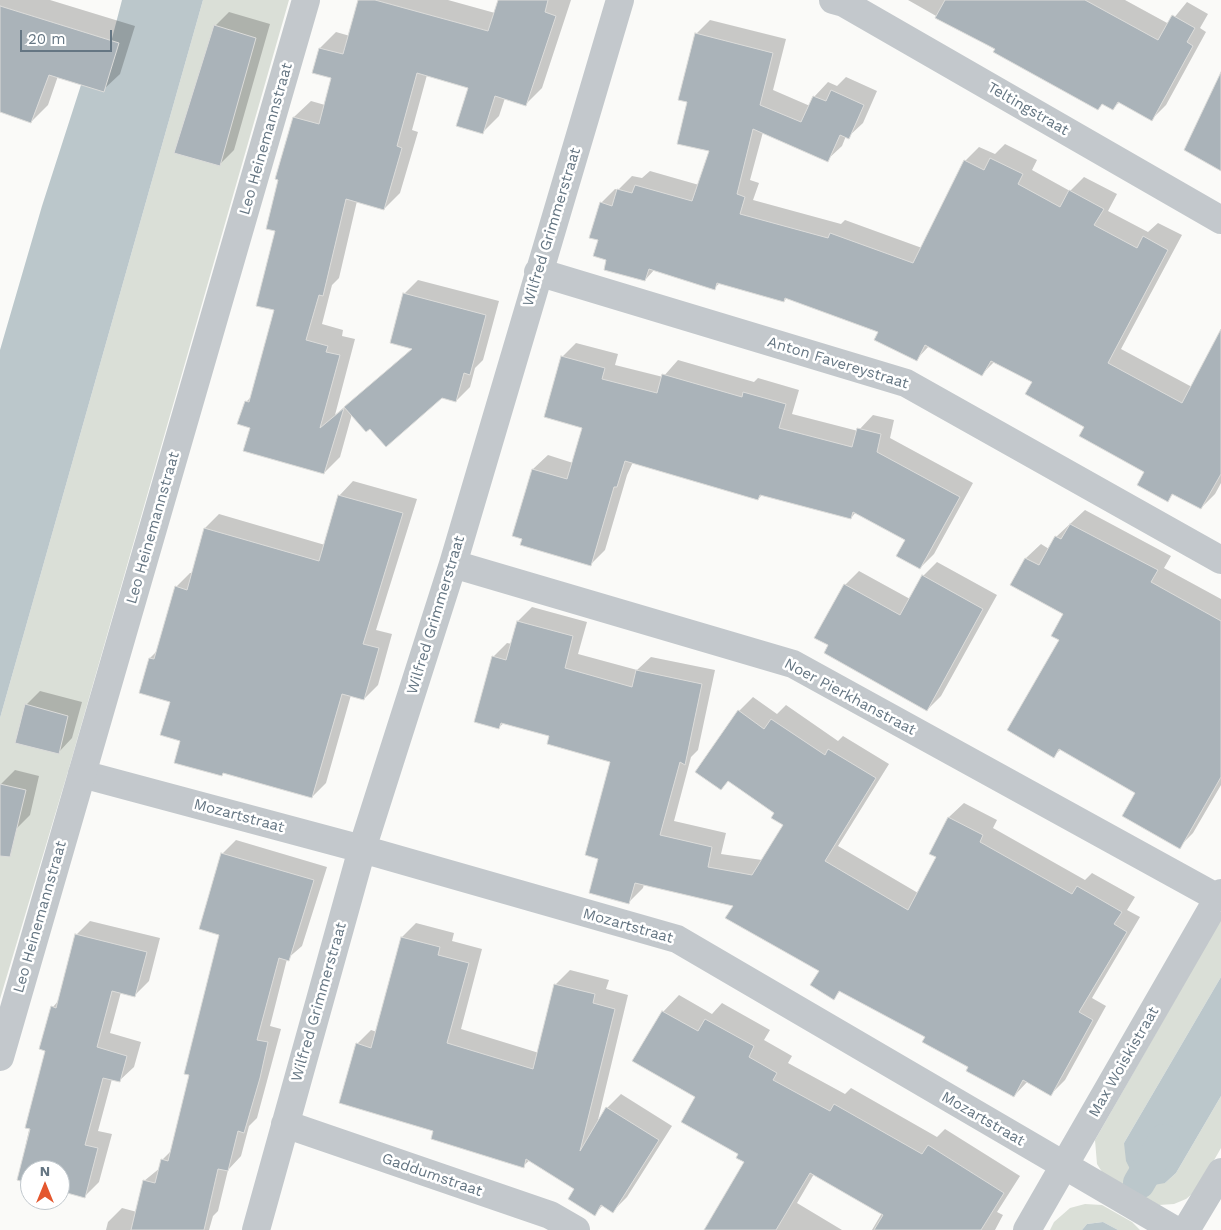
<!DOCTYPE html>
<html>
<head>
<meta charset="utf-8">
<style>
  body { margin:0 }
  #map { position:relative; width:1221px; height:1230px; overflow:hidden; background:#fafaf8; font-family:"Work Sans",sans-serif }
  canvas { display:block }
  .north { position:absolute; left:20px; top:1160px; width:50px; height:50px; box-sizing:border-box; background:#fff; border:1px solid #c1c8cd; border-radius:50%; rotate:0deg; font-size:14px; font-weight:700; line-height:20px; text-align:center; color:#657683 }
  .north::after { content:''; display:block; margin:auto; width:18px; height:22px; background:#e4572e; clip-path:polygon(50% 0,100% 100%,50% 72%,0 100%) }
  .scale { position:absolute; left:20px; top:30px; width:92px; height:22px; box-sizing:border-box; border:2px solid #657683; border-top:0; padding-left:6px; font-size:15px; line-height:18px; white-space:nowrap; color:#657683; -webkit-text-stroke:4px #fff; paint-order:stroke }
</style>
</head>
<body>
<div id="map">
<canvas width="1221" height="1230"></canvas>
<div class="north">N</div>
<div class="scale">20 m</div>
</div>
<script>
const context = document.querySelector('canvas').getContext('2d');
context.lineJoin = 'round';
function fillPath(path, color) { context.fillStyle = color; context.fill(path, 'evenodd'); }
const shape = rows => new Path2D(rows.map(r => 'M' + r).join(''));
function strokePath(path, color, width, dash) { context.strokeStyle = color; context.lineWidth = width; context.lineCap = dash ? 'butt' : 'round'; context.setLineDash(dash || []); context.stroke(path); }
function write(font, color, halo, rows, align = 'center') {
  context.font = font + ' "Work Sans",sans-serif'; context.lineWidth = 5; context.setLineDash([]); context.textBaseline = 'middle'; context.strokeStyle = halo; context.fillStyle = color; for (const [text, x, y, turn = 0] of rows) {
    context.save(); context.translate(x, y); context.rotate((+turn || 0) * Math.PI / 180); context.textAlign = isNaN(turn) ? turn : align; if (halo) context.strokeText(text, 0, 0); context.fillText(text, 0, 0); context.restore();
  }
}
const green = shape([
  [203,0,289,0,69,768,0,999,0,718],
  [1221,919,1221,977,1124,1143,1165,1183,1176,1173,1221,1096,1221,1148,1197,1190,1186,1199,1174,1204,1159,1205,1104,1175,1097,1164,1095,1140],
  [1085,1204,1102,1205,1132,1222,1140,1230,1118,1230,1103,1222,1087,1224,1082,1230,1050,1230,1054,1222,1070,1208]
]);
const water = shape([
  [122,0,203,0,0,718,0,350,42,206,81,85,102,77],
  [1221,977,1221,1096,1176,1173,1165,1183,1154,1185,1132,1173,1126,1161,1124,1143],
  [1103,1222,1118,1230,1082,1230,1087,1224]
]);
const shadow = shape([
  [0,0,50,0,135,26,120,74,103,90,58,76,48,105,31,122,0,111],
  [360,0,448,0,495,13,499,0,571,0,542,88,526,104,505,98,499,116,483,132,469,87,427,75,412,130,418,132,400,193,384,209,357,201,339,278,332,285,322,324,343,330,342,336,355,339,335,415,413,348,404,294,418,280,499,301,483,360,475,368,470,387,456,401,442,397,370,427,352,414,340,457,324,473,252,427,246,402,252,396,276,309,277,230,294,117,311,101,325,105,332,77,320,48,336,32,350,36],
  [908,0,1125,0,1169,24,1187,2,1208,14,1200,28,1206,32,1166,105,1151,120,1120,102,1113,108,1103,103,1098,108],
  [229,12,270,24,234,150,220,164,215,26],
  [710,20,786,39,773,90,810,106,814,97,828,82,837,86,846,77,877,91,863,123,848,137,846,136,842,146,827,160,763,132,750,180,759,183,753,200,841,224,845,220,922,248,965,161,979,147,995,154,1005,144,1037,160,1032,170,1070,191,1084,177,1117,194,1108,211,1148,232,1158,223,1182,235,1121,349,1192,387,1221,332,1221,483,1215,494,1201,508,1174,493,1168,500,1146,471,1086,426,1033,382,995,361,982,374,929,346,916,360,880,331,787,298,784,301,720,283,714,288,655,269,645,280,608,259,600,240,601,203,615,189,618,190,632,176,642,178,650,171,699,185,710,150,689,102,696,34],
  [576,343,618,354,615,365,663,377,678,360,754,382,758,378,799,390,792,414,858,431,873,415,894,420,890,438,973,483,934,554,920,568,906,540,856,512,851,518,762,495,758,499,633,462,627,475,605,550,591,564,533,469,548,455,573,463,583,427,562,357],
  [353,481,417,499,376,630,392,634,378,685,364,699,351,695,326,783,312,797,224,772,222,775,182,740,171,701,140,693,150,658,158,650,176,587,190,573,193,573,205,528,219,514,325,545,339,496],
  [1085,510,1171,556,1164,568,1221,599,1221,785,1193,833,1179,847,1137,793,1061,749,1054,756,1064,614,1012,584,1026,558,1041,544,1049,549,1056,537],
  [937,562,997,595,941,696,927,710,830,645,845,585,859,571,910,599,923,576],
  [532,607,587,622,578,654,637,670,651,657,715,670,698,750,691,757,674,821,726,833,721,854,762,860,784,824,776,813,729,780,721,788,739,711,753,697,777,714,786,705,838,741,843,736,889,764,838,846,918,893,937,857,931,853,949,817,964,803,997,820,993,828,1085,880,1092,873,1135,897,1127,910,1140,917,1092,998,1106,1006,1065,1080,1051,1094,1028,1081,1014,1096,926,1037,841,990,834,998,821,970,735,905,644,884,643,888,629,902,600,858,612,761,551,735,504,723,499,727,493,657,507,643,512,644,518,621],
  [40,691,82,702,72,738,58,753,26,705],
  [15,770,39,776,30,815,16,829,0,825,1,784],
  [236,840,327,867,302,946,287,959,270,1026,281,1029,257,1118,249,1126,241,1156,228,1170,218,1211,213,1216,209,1230,106,1230,108,1222,122,1208,137,1212,144,1181,160,1168,162,1160,172,1150,191,1074,186,1073,200,1012,221,934,222,854],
  [90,921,160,938,149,981,135,995,121,992,110,1033,141,1042,134,1067,119,1081,112,1079,98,1131,112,1134,99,1182,85,1196,60,1190,60,1170,30,1170,30,1182,18,1179,47,1050,53,1007,59,1000,76,935],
  [416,923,454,933,452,941,482,949,461,1029,539,1053,556,984,570,970,609,980,606,989,628,995,597,1124,607,1108,621,1094,672,1126,627,1197,613,1211,603,1205,595,1214,576,1188,530,1160,523,1166,435,1130,357,1044,371,1030,377,1032,402,937],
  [679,995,712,1014,722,1003,770,1030,764,1040,792,1056,788,1063,845,1094,851,1088,937,1137,945,1129,1020,1176,997,1212,1003,1215,995,1230,872,1230,882,1213,814,1174,797,1203,842,1230,705,1230,746,1162,697,1097,663,1012]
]);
const canal = shape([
  [1139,1183,1164,1140]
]);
const building = shape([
  [358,0,375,0,488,31,498,0,548,0,545,12,556,16,526,106,495,96,483,134,456,126,468,88,417,73,397,146,402,148,384,210,346,199,323,296,319,295,306,340,328,346,326,352,340,355,320,428,344,408,324,474,243,451,250,428,237,424,245,401,249,402,274,310,256,306,275,231,266,229,278,180,275,179,293,117,319,124,331,78,312,73,319,48,343,54,358,0],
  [945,0,1085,0,1158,40,1172,15,1195,28,1187,42,1193,46,1152,121,1118,102,1113,110,1102,104,1098,110,993,52,995,49,935,18,945,0],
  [0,6,119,43,104,92,49,75,31,123,0,112,0,6],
  [214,25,256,38,220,166,174,153,214,25],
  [695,33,773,53,760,105,801,122,813,96,826,101,831,90,864,105,849,139,840,135,828,162,753,129,737,194,745,197,740,214,828,238,830,233,913,263,964,160,984,170,990,158,1023,174,1018,184,1060,207,1069,190,1104,209,1094,225,1137,248,1143,236,1168,250,1108,363,1182,403,1221,329,1221,474,1201,509,1172,494,1168,502,1137,485,1144,472,1079,436,1084,427,1025,394,1032,382,991,361,982,376,925,345,917,361,874,340,878,332,785,298,784,302,717,283,715,290,649,269,645,281,604,270,606,260,593,256,598,240,589,238,600,202,612,206,617,189,632,193,635,185,692,201,709,151,677,144,687,102,678,100,695,33],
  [1221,72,1221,171,1184,150,1221,72],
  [403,293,486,315,470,375,464,373,456,402,442,398,386,447,370,429,366,432,344,407,412,349,390,343,403,293],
  [561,356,605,368,602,379,657,393,662,374,742,397,743,392,786,404,779,428,852,447,857,428,881,434,877,452,960,497,920,569,896,556,905,540,853,512,851,519,760,495,758,500,625,461,617,487,614,487,591,566,520,545,522,539,512,536,532,469,567,479,582,428,544,417,561,356],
  [338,495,403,513,363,644,379,648,364,700,342,694,312,798,223,773,222,776,174,763,180,741,160,735,170,702,139,693,149,658,154,659,175,586,187,590,204,528,319,561,338,495],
  [1070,524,1158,570,1151,582,1221,621,1221,777,1180,849,1122,816,1135,793,1059,749,1054,758,1007,730,1059,640,1051,636,1063,614,1010,585,1025,558,1039,565,1055,536,1061,539,1070,524],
  [922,575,983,609,927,711,824,653,828,645,814,638,844,584,900,615,922,575],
  [517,621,573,636,565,668,632,687,636,670,702,684,685,765,680,762,660,835,712,847,708,867,752,875,783,825,771,818,774,813,728,781,721,790,695,772,738,710,764,729,771,719,825,755,828,749,876,778,825,861,908,910,936,857,929,854,948,817,983,835,980,842,1072,894,1077,886,1122,912,1114,924,1127,932,1079,1012,1093,1020,1051,1096,1023,1080,1014,1097,966,1071,968,1067,922,1042,925,1037,839,991,834,1000,810,985,819,971,725,918,733,906,635,883,629,904,589,893,598,859,585,855,610,762,547,744,549,736,501,723,499,729,474,722,492,656,506,660,517,621],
  [25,704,68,716,59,754,15,743,25,704],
  [0,784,26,790,10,857,0,856,0,784],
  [221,853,314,880,289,961,279,958,257,1040,268,1042,260,1078,244,1133,238,1131,228,1171,218,1169,204,1230,131,1230,143,1180,155,1183,161,1159,168,1161,189,1075,184,1074,219,935,199,929,221,853],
  [75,934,147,952,135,997,112,991,97,1047,127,1056,120,1082,103,1078,85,1145,98,1148,85,1198,60,1191,60,1170,30,1170,30,1184,17,1180,30,1129,25,1128,45,1051,39,1049,51,1006,56,1008,75,934],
  [401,937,440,947,438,955,469,963,447,1043,533,1069,554,984,595,994,593,1003,615,1009,580,1151,606,1107,659,1140,613,1213,601,1205,595,1216,568,1199,574,1189,526,1159,524,1168,431,1139,433,1131,339,1103,356,1043,371,1048,401,937],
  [662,1011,698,1031,705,1019,754,1046,749,1057,777,1073,773,1080,830,1111,834,1104,922,1154,928,1145,1004,1193,981,1230,874,1230,883,1215,810,1173,776,1230,704,1230,744,1162,736,1158,738,1154,681,1122,695,1097,632,1061,662,1011]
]);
const minor = shape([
  [833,0,844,3,1221,220],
  [538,272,906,383,1221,560],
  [453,564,793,664,1218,898],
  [82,774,362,849,677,939,1175,1230],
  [285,1124,550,1215,576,1230],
  [256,1230,362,849,453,564,620,0],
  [1027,1230,1221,893],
  [1186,1230,1221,1172]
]);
const tertiary = shape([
  [0,1057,306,0]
]);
const streetNames = [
  ["Teltingstraat",1028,109,30],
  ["Leo Heinemannstraat",266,139,-74],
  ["Wilfred Grimmerstraat",552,227,-73],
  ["Anton Favereystraat",838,363,17],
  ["Leo Heinemannstraat",153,528,-74],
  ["Wilfred Grimmerstraat",436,615,-73],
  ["Noer Pierkhanstraat",850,697,28],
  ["Mozartstraat",239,816,15],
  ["Leo Heinemannstraat",40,917,-74],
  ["Mozartstraat",628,926,16],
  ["Wilfred Grimmerstraat",319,1002,-74],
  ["Max Woiskistraat",1124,1062,-60],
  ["Mozartstraat",983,1119,30],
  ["Gaddumstraat",432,1175,19]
];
fillPath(green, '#dadfd7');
fillPath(water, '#bbc7cb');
fillPath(shadow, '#0003');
strokePath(canal, '#bbc7cb', 32);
fillPath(building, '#aab3b9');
strokePath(building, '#dcdcda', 1);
strokePath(minor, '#c3c8cc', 28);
strokePath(tertiary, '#c3c8cc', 28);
write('15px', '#657683', '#fff', streetNames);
</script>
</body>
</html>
